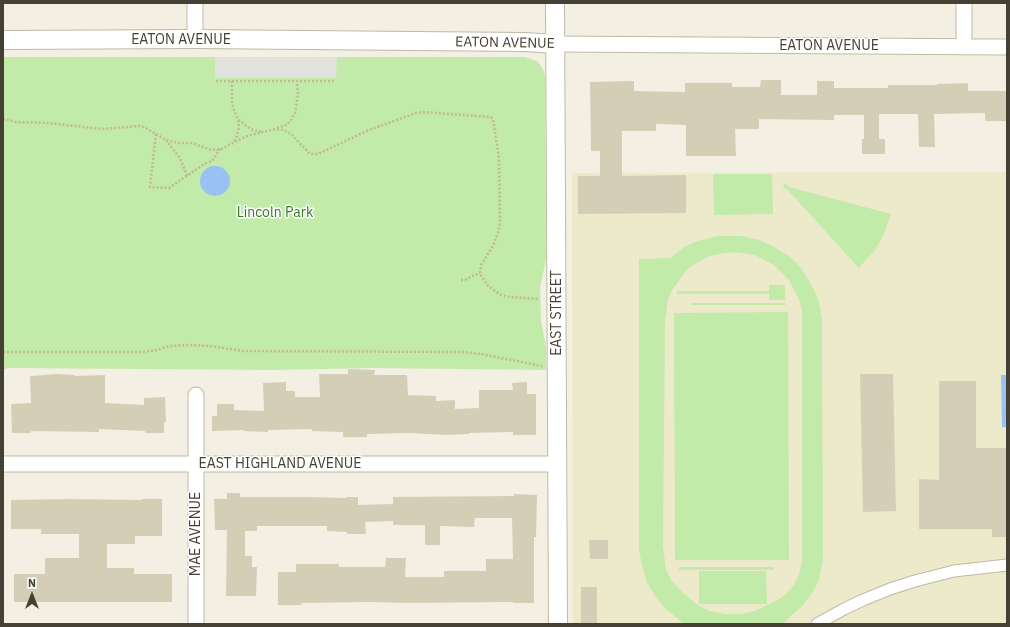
<!DOCTYPE html>
<html>
<head>
<meta charset="utf-8">
<style>
  body { margin:0 }
  #map { position:relative; width:1010px; height:627px; overflow:hidden; background:#f3f0e3; font-family:"IBM Plex Sans",sans-serif }
  canvas { display:block }
  .frame { position:absolute; inset:0; border:4px solid #444033; pointer-events:none }
  .north { position:absolute; left:12px; top:575px; width:40px; height:40px; -webkit-text-stroke:3px #fff; paint-order:stroke; rotate:0deg; font-size:11px; font-weight:700; line-height:16px; text-align:center; color:#444033 }
  .north::after { content:''; display:block; margin:auto; width:14px; height:18px; background:#444033; clip-path:polygon(50% 0,100% 100%,50% 72%,0 100%) }
</style>
</head>
<body>
<div id="map">
<canvas width="1010" height="627"></canvas>
<div class="frame"></div>
<div class="north">N</div>
</div>
<script>
const context = document.querySelector('canvas').getContext('2d');
context.lineJoin = 'round';
function fillPath(path, color) { context.fillStyle = color; context.fill(path, 'evenodd'); }
const shape = rows => new Path2D(rows.map(r => 'M' + r).join(''));
function strokePath(path, color, width, dash) { context.strokeStyle = color; context.lineWidth = width; context.lineCap = dash ? 'butt' : 'round'; context.setLineDash(dash || []); context.stroke(path); }
function write(font, color, halo, rows, align = 'center') {
  context.font = font + ' "IBM Plex Sans",sans-serif'; context.lineWidth = 3; context.setLineDash([]); context.textBaseline = 'middle'; context.strokeStyle = halo; context.fillStyle = color; for (const [text, x, y, turn = 0] of rows) {
    context.save(); context.translate(x, y); context.rotate((+turn || 0) * Math.PI / 180); context.textAlign = isNaN(turn) ? turn : align; if (halo) context.strokeText(text, 0, 0); context.fillText(text, 0, 0); context.restore();
  }
}
const education = shape([
  [1007,172,1007,624,573,624,572,173]
]);
const green = shape([
  [3,57,525,57,537,61,543,69,545,76,546,260,540,287,541,321,546,347,546,370,373,368,273,370,7,368,6,369,3,369],
  [713,174,772,174,773,214,714,215],
  [784,184,788,185,789,187,891,214,883,236,875,250,864,262,859,268,787,189,783,188],
  [718,236,742,236,759,240,774,247,790,257,802,269,811,284,819,302,822,319,823,561,819,579,812,593,803,605,782,624,684,624,665,608,655,596,647,582,642,566,639,550,639,259,671,258,684,247,698,241],
  [734,252,755,255,774,265,789,280,799,299,802,310,802,561,800,572,794,585,783,597,755,611,740,614,725,614,710,611,696,604,683,593,672,581,666,570,663,546,665,321,668,299,673,289,685,272,693,265,712,255],
  [769,285,785,285,785,300,769,300,769,294,677,294,677,291,769,291],
  [691,303,785,303,786,305,691,305],
  [788,312,789,560,675,560,674,313],
  [679,567,774,567,774,570,679,570],
  [699,571,766,571,767,604,699,604]
]);
const parking = shape([
  [215,57,337,57,336,78,215,78]
]);
const water = shape([
  '200 181a15 15 0 1 1 30 0a15 15 0 1 1-30 0Z',
  [1001,375,1007,375,1007,427,1002,427]
]);
const building = shape([
  [761,80,781,80,781,95,817,95,817,81,834,81,834,88,888,88,888,85,937,85,937,84,968,83,968,91,1007,91,1007,121,985,121,985,113,934,114,935,147,919,147,918,114,879,114,879,139,885,139,885,154,862,154,862,139,864,139,864,115,834,115,834,120,759,119,759,129,735,129,736,156,686,156,686,125,656,124,656,131,622,131,622,176,686,175,686,213,578,214,578,176,600,176,600,151,591,151,590,82,634,81,634,91,685,92,685,83,732,83,732,87,760,87],
  [348,369,375,370,374,375,407,375,408,395,436,396,436,401,455,400,455,409,479,408,479,390,513,390,512,383,527,382,527,394,536,394,536,435,513,435,513,432,469,433,469,434,446,435,410,433,367,434,367,437,343,437,343,432,312,431,312,429,268,430,268,432,244,431,244,430,212,431,212,416,217,416,217,404,234,404,234,410,264,411,263,383,286,382,286,391,295,391,295,397,320,397,319,374,348,374],
  [57,374,75,375,75,376,105,375,105,403,144,405,144,398,165,397,166,422,164,422,164,433,145,433,145,431,99,429,99,432,31,431,31,433,12,433,11,404,31,403,30,376],
  [860,374,893,374,896,511,863,512],
  [939,381,976,381,976,448,1007,448,1007,537,992,537,992,529,919,529,919,479,939,480],
  [227,493,240,493,240,497,307,497,346,498,346,497,358,497,358,505,393,504,393,497,514,496,514,494,537,495,536,537,534,537,534,603,513,603,513,602,404,603,371,602,301,603,301,605,278,605,278,572,296,572,296,564,339,564,339,567,385,567,386,558,406,558,405,577,444,577,444,571,486,571,486,559,513,559,512,518,475,518,474,527,440,526,440,545,425,545,425,525,393,525,393,521,365,522,366,534,347,534,347,532,327,531,327,526,257,526,257,531,245,531,245,556,252,556,252,567,257,567,256,596,226,596,227,530,215,530,214,499,227,499],
  [70,499,142,500,142,499,162,499,162,536,135,536,135,544,107,544,107,568,134,568,134,574,172,574,172,602,14,602,14,574,45,574,45,558,79,558,79,534,41,534,41,529,11,529,11,500],
  [589,540,608,540,608,559,590,559],
  [581,587,597,587,597,624,581,624]
]);
const path = shape([
  [216,81,334,81],
  [232,81,232,103,234,110,238,119,246,126,253,130,263,132],
  [3,119,16,122,49,123,102,129,140,126,146,128,166,140,179,143,192,143,211,150,221,149,247,136,276,129,284,130,291,134,310,154,318,154,369,130,416,113,423,112,490,117,493,119,499,158,500,222,498,233,493,246,481,265,480,274,488,286,501,295,510,297,538,299],
  [277,128,286,125,291,120,295,113,298,94,297,81],
  [156,134,150,187,169,188,204,164,212,161,220,149],
  [166,140,180,158,187,176],
  [234,141,237,136,239,127,238,119],
  [461,280,465,280,474,275,480,274],
  [3,352,141,352,157,350,170,346,189,345,210,346,243,351,464,352,481,354,542,366]
]);
const pedestrian = shape([
  [817,624,844,609,863,600,890,589,915,581,954,571,1007,565]
]);
const minor = shape([
  [195,3,195,39],
  [964,3,964,47],
  [555,44,1007,47],
  [196,395,196,624],
  [3,464,557,464]
]);
const tertiary = shape([
  [555,3,558,624],
  [3,40,195,39,525,42,555,44]
]);
const streetNames = [
  ["EATON AVENUE",181,40],
  ["EATON AVENUE",505,43,1],
  ["EATON AVENUE",829,46],
  ["EAST STREET",557,313,-90],
  ["EAST HIGHLAND AVENUE",280,464],
  ["MAE AVENUE",196,534,-90]
];
const parkNames = [
  ["Lincoln Park",275,213]
];
fillPath(education, '#ede9cb');
fillPath(green, '#c2eaa8');
fillPath(parking, '#e2e1dc');
fillPath(water, '#9ac1f4');
fillPath(building, '#d4ceb7');
strokePath(pedestrian, '#bebaa5', 13);
strokePath(minor, '#bebaa5', 17);
strokePath(tertiary, '#bebaa5', 20);
strokePath(path, '#c1b995', 2.5, [2, 2]);
strokePath(pedestrian, '#fff', 11);
strokePath(minor, '#fff', 15);
strokePath(tertiary, '#fff', 18);
write('14px', '#444033', '#fff', streetNames);
write('14px', '#367923', '#fff', parkNames);
</script>
</body>
</html>
